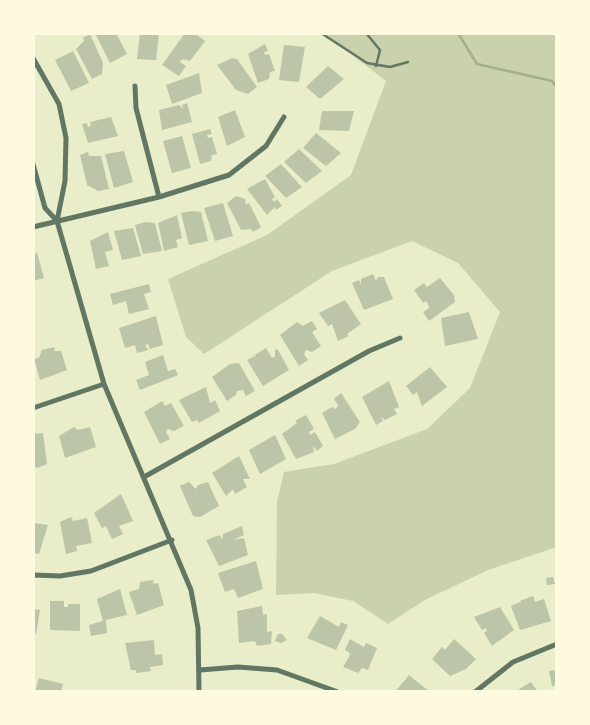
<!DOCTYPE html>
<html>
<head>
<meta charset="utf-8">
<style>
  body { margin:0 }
  #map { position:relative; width:590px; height:725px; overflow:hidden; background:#e9edc9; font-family:Mulish,sans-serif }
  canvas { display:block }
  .frame { position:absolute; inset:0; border:35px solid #fefae0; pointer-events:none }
</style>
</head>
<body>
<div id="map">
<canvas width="590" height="725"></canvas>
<div class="frame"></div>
</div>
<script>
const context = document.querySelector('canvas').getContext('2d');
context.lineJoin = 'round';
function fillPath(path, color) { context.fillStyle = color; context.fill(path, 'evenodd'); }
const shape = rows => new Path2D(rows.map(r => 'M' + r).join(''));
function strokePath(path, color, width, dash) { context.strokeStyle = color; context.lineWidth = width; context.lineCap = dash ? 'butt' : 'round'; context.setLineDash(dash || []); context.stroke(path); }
const green = shape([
  [324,33,557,33,557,547,488,570,425,600,388,624,353,601,314,593,276,595,277,502,284,472,334,464,427,429,470,388,500,312,458,263,412,241,332,271,204,354,186,337,168,279,267,235,351,175,386,81]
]);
const stream = shape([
  [458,33,477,64,552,81,557,88]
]);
const building = shape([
  [95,33,116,33,127,54,110,63],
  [140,33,159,33,156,60,137,59],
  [185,33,196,34,205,41,190,61,182,59,180,62,186,66,179,76,162,65],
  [90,34,103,63,102,74,92,79,76,49,84,41,83,38],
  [265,44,268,51,264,52,265,55,269,54,275,71,270,72,269,79,258,83,248,54],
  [284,45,305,47,299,82,279,80],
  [73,51,89,83,71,91,55,60],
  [232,58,237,59,257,87,248,94,236,90,217,65],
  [328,66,344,79,320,99,306,87],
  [199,73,202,93,172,104,166,85],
  [187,103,192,122,162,130,159,110,179,105,183,109,182,105],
  [235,110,245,137,227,146,218,117],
  [322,111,354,111,349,131,319,130],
  [111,117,118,136,88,143,82,124,87,123,88,127,91,126,90,122],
  [210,129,212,134,207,135,208,138,212,137,217,154,212,155,211,161,200,164,192,134],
  [316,133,341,153,326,166,303,148],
  [182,136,191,168,172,173,163,141],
  [299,149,322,171,306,183,284,162],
  [124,151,133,182,114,188,105,154],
  [88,152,89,156,101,156,109,189,98,191,87,185,80,155],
  [281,164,302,187,286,198,265,176],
  [265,179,275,197,272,199,274,202,277,199,282,206,276,210,275,207,267,215,247,189],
  [236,196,245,199,246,205,249,203,261,227,253,232,251,229,241,230,227,203],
  [223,203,233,236,215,241,204,208],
  [192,211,201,212,208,241,189,245,181,213],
  [177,215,182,238,176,240,178,247,164,251,158,223],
  [146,222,155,223,162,251,143,254,135,225],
  [133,228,141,256,122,260,114,231],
  [108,232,113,250,105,252,109,266,96,269,90,241],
  [37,253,44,278,33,281,33,254],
  [373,274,376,281,378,277,384,277,393,299,364,310,352,283,359,280,361,285,361,279],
  [440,278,454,295,455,302,429,321,423,312,429,308,428,304,426,301,423,303,414,290,424,283,427,287],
  [149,284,151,292,144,294,149,309,129,314,126,301,113,305,110,294],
  [345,300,361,324,347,334,349,336,338,341,332,324,328,326,319,313],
  [469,312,478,339,445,346,441,318],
  [156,316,163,345,150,349,148,344,145,345,148,350,137,353,135,345,125,348,119,328],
  [312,321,317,329,312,332,321,346,312,352,306,350,304,354,308,360,299,366,280,335,297,322,303,326],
  [54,347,55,351,61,351,67,370,40,380,34,359,39,358,42,350],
  [266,348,272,358,275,356,275,349,278,350,289,370,263,386,247,360,255,356,257,360,255,355],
  [163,355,168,371,175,369,178,375,140,390,136,380,149,375,145,362],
  [239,363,255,391,246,396,243,390,237,391,236,395,227,401,212,377,230,364],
  [430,367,447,387,422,406,417,392,413,395,406,386],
  [389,381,399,407,394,409,397,414,385,420,381,417,383,421,376,425,362,397],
  [206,387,210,403,215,400,220,411,199,423,197,420,192,422,179,400],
  [341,393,360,422,355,429,335,439,322,413,332,407,336,409,338,405,334,399],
  [162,401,165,406,171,403,184,426,174,431,168,429,166,432,170,439,160,444,144,412],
  [306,415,314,429,309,432,310,435,315,432,323,446,317,451,313,446,314,452,296,459,282,434,297,423,295,421],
  [74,427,78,430,90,427,96,447,65,458,59,436],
  [43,433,47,464,37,468,33,466,33,434],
  [275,435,286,459,260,474,249,450],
  [239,456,250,479,243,479,247,487,235,494,233,489,226,496,212,473],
  [189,482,196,489,198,485,208,482,219,506,200,517,193,516,180,486],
  [121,494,133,521,119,526,123,534,112,539,106,526,102,528,94,513],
  [71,517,73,521,87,518,92,543,76,546,77,551,66,554,60,522],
  [33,523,48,525,39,554,33,553],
  [242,526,244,535,233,540,244,538,248,555,219,566,206,540,220,535,222,540,223,534],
  [256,561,263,589,238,598,234,589,225,592,218,573],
  [553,577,555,584,547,585,546,578],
  [153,580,154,584,158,583,164,605,137,615,129,592,139,589,140,582],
  [120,589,127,615,106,620,107,633,91,636,89,625,103,621,97,599],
  [533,596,535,602,544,599,551,621,520,630,511,606,520,602,522,605,520,601],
  [50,601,64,601,64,607,68,607,68,604,80,604,80,631,50,630],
  [262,606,263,615,267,614,267,632,272,631,271,644,257,646,255,641,239,643,237,611],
  [500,607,514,630,492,646,484,633,487,631,486,628,482,630,474,617],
  [33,609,40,610,36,634,33,633],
  [320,616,339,627,341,622,348,625,336,650,307,638],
  [278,634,282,634,287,640,281,643,275,641],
  [350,639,364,647,366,643,377,648,368,670,362,668,358,673,343,667,349,657,350,653,345,650],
  [454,639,476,659,466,669,450,676,432,659,442,647,445,650],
  [154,640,155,655,162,654,163,665,150,667,151,671,136,673,136,670,131,670,125,643],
  [557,670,557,685,552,686,549,671],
  [409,675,430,692,395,692],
  [39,678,63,684,61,692,35,692],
  [531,682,538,692,516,692,521,688]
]);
const service = shape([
  [321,33,367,63,390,67,408,62],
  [366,33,380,50,376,66]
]);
const minor = shape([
  [33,58,59,104,66,138,65,181,57,221,104,384,191,590,198,628,199,692],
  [135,86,136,108,159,197],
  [33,164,45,208,57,221],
  [33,227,159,197,229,175,266,146,284,117],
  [33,408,104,384],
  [144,477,369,351,400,338],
  [33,575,60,576,91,571,172,540],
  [200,670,238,667,277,670,338,692],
  [475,692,513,662,557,644]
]);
fillPath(green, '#cad2ad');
strokePath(stream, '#a3b18a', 2.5);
fillPath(building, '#bcc5a7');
strokePath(service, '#617663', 2.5);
strokePath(minor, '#617663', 5);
</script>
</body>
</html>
